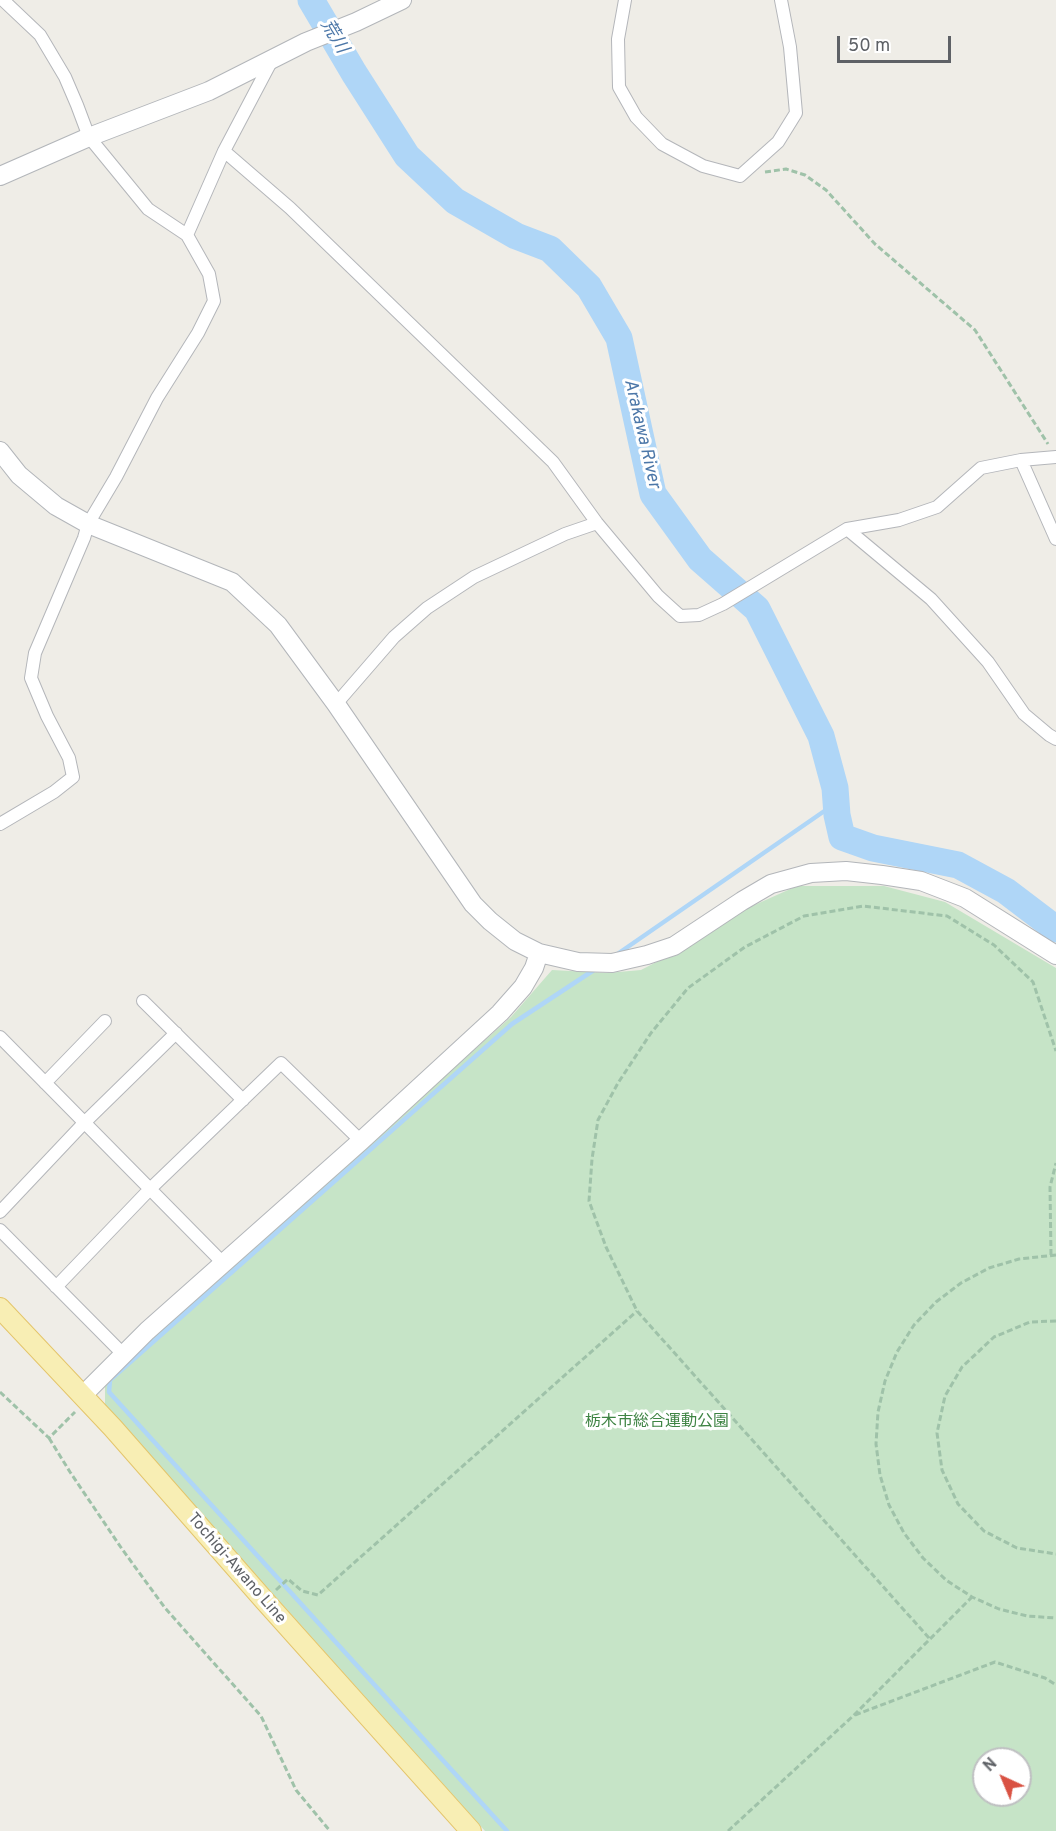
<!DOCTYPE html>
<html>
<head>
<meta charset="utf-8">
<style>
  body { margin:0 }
  #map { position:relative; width:1056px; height:1831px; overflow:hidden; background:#efede7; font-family:Overpass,sans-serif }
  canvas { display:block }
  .north { position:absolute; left:972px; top:1747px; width:60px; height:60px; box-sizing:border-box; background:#fff; border:2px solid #bfc0c2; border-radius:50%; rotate:316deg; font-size:16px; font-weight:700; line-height:24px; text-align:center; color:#5e6166 }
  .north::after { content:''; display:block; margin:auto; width:21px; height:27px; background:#d95243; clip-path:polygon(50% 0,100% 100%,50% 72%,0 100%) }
  .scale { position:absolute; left:837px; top:36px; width:114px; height:27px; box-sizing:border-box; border:3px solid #5e6166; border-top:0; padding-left:8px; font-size:18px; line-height:21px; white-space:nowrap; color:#5e6166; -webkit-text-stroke:4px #fff; paint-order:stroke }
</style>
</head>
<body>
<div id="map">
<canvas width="1056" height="1831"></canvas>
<div class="north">N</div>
<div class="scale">50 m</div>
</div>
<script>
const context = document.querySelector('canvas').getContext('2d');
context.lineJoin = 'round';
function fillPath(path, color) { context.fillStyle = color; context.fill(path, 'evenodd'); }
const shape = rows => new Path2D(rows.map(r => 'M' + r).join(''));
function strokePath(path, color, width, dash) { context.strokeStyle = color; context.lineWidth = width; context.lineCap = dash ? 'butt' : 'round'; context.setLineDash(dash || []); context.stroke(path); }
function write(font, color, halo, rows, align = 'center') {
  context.font = font + ' Overpass,"Noto Sans JP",sans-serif'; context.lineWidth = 6; context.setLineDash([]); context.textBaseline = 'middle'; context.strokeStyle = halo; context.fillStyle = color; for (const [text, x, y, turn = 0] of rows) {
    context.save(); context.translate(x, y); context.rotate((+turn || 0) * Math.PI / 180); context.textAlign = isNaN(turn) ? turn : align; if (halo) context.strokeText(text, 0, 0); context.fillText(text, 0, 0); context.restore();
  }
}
const green = shape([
  [797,886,884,886,945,902,1056,968,1056,1831,485,1831,105,1406,105,1387,111,1374,511,1017,552,970,607,973,641,970,693,943,750,907],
  [984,1759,1020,1759,1020,1795,984,1795]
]);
const stream = shape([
  [616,955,836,803],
  [507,1831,109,1392,110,1380,512,1024,597,968]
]);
const river = shape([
  [311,0,354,73,407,156,455,201,516,236,550,249,589,287,619,338,653,494,700,559,757,609,821,736,835,788,837,815,842,837,873,848,958,865,1006,891,1056,929]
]);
const path = shape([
  [765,172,786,169,805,175,826,190,875,244,975,330,1048,444],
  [1051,1255,1050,1187,1056,1163],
  [1056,1255,1019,1259,989,1268,961,1283,936,1302,914,1325,897,1352,885,1381,878,1412,876,1444,880,1475,889,1505,904,1533,923,1558,946,1580,972,1597,999,1609,1027,1616,1056,1618],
  [1056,1321,1030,1322,994,1337,962,1367,945,1396,937,1433,942,1470,958,1504,984,1531,1017,1548,1056,1554],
  [0,1392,49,1438,75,1412],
  [49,1438,70,1472,122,1549,165,1608,261,1716,296,1790,330,1831],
  [276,1590,288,1579,302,1591,318,1595,637,1311],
  [929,1638,637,1311,606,1247,589,1201,592,1159,598,1120,618,1083,651,1033,688,988,745,947,804,916,863,906,947,916,994,945,1033,982,1056,1051],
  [855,1715,995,1662,1045,1678,1056,1685],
  [728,1831,853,1716,972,1597]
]);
const street = shape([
  [625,0,618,39,619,87,636,117,662,144,703,166,740,176,778,142,796,113,790,47,781,0],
  [224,151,290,208,553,462,597,523,658,596,680,616,699,615,723,604,847,529,899,520,937,507,981,468,1021,460,1056,457],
  [187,235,224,151,272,60],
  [1021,460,1056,539],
  [847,529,931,599,988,662,1024,714,1049,735,1056,739],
  [336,704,394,637,427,608,474,577,565,534,597,523],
  [0,824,54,792,73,777,69,758,47,716,31,678,35,653,84,538,88,524,116,477,157,398,198,333,214,301,209,274,187,235,148,209,89,137,77,105,65,77,40,35,3,0],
  [143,1001,243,1100],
  [0,1037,223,1263],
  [45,1083,105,1021],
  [0,1212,84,1123,176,1033],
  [0,1230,123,1354],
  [56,1287,149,1190,281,1063,361,1141]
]);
const secondary = shape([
  [0,176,89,137,209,91,306,42,356,22,402,0],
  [0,451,19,475,56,506,88,524,232,582,278,625,336,704,473,904,490,921,515,941,539,953,578,962,612,963,647,955,674,946,742,901,771,884,811,873,846,871,882,875,921,881,965,898,1056,955],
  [83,1395,147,1331,361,1141,500,1013,523,987,534,968,539,953]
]);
const primary = shape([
  [0,1308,113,1428,264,1600,471,1831]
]);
const parkNames = [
  ["栃木市総合運動公園",657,1423]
];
const streetNames = [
  ["Tochigi-Awano Line",236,1569,49]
];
const waterNames = [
  ["荒川",333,37,59],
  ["Arakawa River",641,434,77]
];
fillPath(green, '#c6e4c7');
strokePath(stream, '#afd6f7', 4.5);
strokePath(river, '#afd6f7', 27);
strokePath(street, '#b4b6ba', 14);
strokePath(secondary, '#b3b6ba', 20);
strokePath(primary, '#e4c56b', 22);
strokePath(path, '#9fc2a9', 3, [6, 3]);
strokePath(street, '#fff', 12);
strokePath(secondary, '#fff', 18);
strokePath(primary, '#f8eeb4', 20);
write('16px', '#3f8444', '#fff', parkNames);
write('16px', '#5e6166', '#fff', streetNames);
write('italic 18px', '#4c77a8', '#fff', waterNames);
</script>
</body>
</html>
